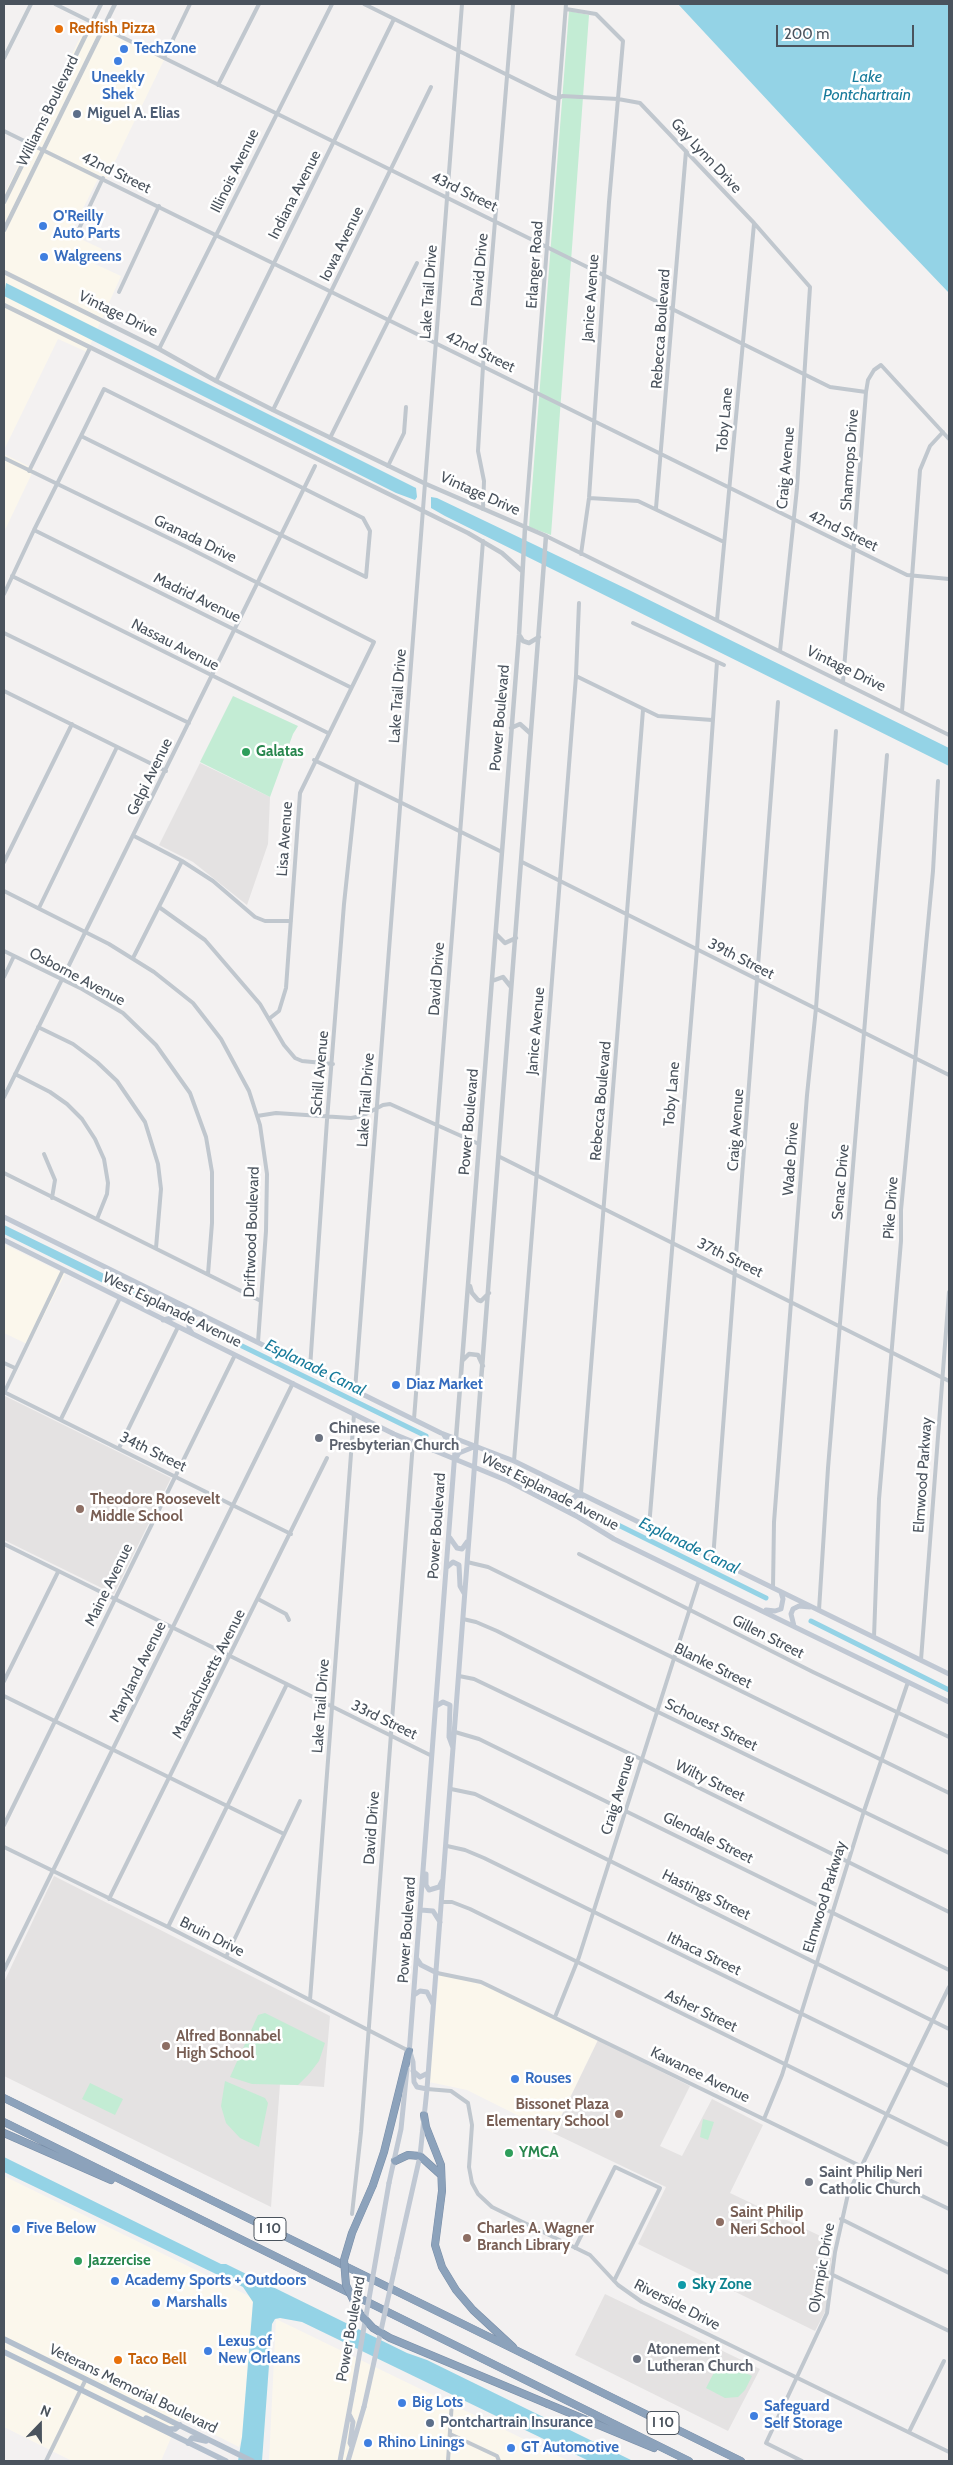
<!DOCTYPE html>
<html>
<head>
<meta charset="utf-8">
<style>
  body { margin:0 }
  #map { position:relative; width:953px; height:2465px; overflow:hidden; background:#f3f1f1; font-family:Cabin,sans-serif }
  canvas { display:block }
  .frame { position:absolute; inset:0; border:5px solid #4a535d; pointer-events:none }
  .north { position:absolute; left:15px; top:2400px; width:50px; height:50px; -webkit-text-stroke:4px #fff; paint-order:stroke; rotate:22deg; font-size:14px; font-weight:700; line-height:20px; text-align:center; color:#4a535d }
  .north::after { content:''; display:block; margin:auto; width:18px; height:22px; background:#4a535d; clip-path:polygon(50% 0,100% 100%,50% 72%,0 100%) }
  .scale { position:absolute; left:776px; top:25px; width:138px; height:22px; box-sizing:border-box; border:2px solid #4a535d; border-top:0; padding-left:6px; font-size:15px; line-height:18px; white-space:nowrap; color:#4a535d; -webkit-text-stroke:4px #fff; paint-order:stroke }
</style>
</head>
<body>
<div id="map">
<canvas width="953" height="2465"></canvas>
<div class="frame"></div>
<div class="north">N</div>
<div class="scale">200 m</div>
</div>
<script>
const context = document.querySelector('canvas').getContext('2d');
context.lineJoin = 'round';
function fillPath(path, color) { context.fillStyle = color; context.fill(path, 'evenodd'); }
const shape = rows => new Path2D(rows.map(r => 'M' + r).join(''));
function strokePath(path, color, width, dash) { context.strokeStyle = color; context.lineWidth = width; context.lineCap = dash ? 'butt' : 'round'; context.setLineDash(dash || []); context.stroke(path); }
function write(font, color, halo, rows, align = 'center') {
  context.font = font + ' Cabin,sans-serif'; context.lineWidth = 5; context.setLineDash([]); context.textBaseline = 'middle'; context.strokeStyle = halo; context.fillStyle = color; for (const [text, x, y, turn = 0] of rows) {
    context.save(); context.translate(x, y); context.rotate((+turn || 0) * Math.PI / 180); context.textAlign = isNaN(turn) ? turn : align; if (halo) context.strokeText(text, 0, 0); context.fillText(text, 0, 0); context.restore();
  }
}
const commercial = shape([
  [87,23,164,60,107,178,100,175,70,234,102,249,95,264,121,276,87,352,58,339,4,450,4,195],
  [4,454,34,469,4,532],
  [4,1244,65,1274,29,1345,4,1333],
  [439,1975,474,1982,490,1988,598,2040,553,2133,467,2090,429,2082],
  [4,2176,253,2298,242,2437,239,2447,180,2417,161,2461,72,2461,4,2427],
  [276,2319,569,2461,269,2461]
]);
const education = shape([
  [200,763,270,797,268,844,247,905,193,862,159,845],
  [5,1396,171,1478,114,1594,4,1540],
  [54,1876,330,2016,324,2087,280,2084,271,2207,4,2076,4,1982],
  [598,2040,690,2086,660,2146,682,2156,712,2099,763,2125,730,2193,833,2242,827,2308,815,2331,638,2244,666,2187,553,2133],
  [605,2294,760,2369,728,2431,575,2355]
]);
const green = shape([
  [569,11,589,15,551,535,529,527],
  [233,696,298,726,293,734,270,797,200,762],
  [265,2013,325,2043,319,2061,309,2074,298,2085,252,2084,230,2077,258,2015],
  [225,2081,265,2098,268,2103,259,2147,240,2138,226,2123,221,2106],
  [90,2083,123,2099,115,2115,82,2099],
  [703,2119,714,2122,708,2140,700,2137],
  [720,2361,752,2376,745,2390,738,2397,725,2398,706,2388]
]);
const water = shape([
  [678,4,949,4,949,293,864,204],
  [6,283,416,488,417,497,415,500,396,493,4,296],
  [431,497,437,498,629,590,949,748,949,766,445,516,431,508],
  [4,1225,174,1308,170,1316,4,1234],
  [4,2157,221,2264,226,2264,407,2353,427,2360,633,2461,589,2461,302,2322,280,2318,275,2319,272,2324,262,2461,238,2461,242,2437,253,2302,243,2287,4,2172]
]);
const canal = shape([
  [193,1322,426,1436],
  [602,1517,766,1598],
  [811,1621,949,1690]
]);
const minor = shape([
  [55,4,830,387,866,392],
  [364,4,552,97,558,99,562,96,618,99,640,103,754,223,810,287,797,488,780,651],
  [566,9,596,14,623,41,609,202,589,498,581,554],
  [4,58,31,4],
  [164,58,190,4],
  [218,85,259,4],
  [4,131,907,575,949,579],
  [77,233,103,178],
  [119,292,159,206],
  [159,349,332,4],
  [216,381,394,19],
  [273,410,431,87],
  [330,438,417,263],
  [4,458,187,547,374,642,300,793,286,988,279,1011,270,1018],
  [388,466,404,433,406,407],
  [29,471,90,348],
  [589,498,638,501,724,542],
  [656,508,686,151],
  [483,509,484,481,478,451,483,366,513,4],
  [525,527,566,4],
  [34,530,350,687],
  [546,536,949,735],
  [12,576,328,733],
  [4,594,34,530,81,436,104,389,363,518,370,531,366,577,81,436],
  [717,620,754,224],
  [633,623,724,665],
  [4,633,189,723],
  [576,676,658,716,712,720],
  [843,682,866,392,868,380,874,370,881,365,949,439],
  [4,691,166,771],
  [902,711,920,470,930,446,943,432],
  [314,760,502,852],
  [134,836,182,861,213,881,255,917,265,921,291,921],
  [4,862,72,724],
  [522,862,949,1075],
  [4,891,109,944,154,972,193,1003,221,1039,249,1091,260,1125,267,1174,266,1231,258,1342],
  [159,907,205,940,260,1004,284,1045,295,1058,302,1061,333,1064],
  [39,908,117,747],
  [4,951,82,989,123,1013,156,1045,190,1093,206,1137,212,1172,212,1223,208,1274],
  [133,958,182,861],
  [4,977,14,956],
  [38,1027,73,1044,97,1062,117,1081,145,1122,158,1164,161,1189,156,1248],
  [15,1074,50,1092,67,1104,82,1119,95,1139,104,1159,108,1183,107,1194,97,1219],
  [4,1097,315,466],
  [257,1116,276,1113,351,1118,362,1116,383,1105,390,1104,479,1144],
  [44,1154,55,1180,52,1198],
  [500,1157,949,1381],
  [4,1173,261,1301],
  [4,1363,15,1368],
  [310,1368,327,1120,344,904,357,782],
  [355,1390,462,4],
  [4,1392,291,1534],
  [4,1393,63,1270],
  [61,1419,120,1298],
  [414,1419,483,541],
  [119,1448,178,1327],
  [514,1461,576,676,579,603],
  [581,1493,643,710],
  [649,1527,697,949,717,662],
  [4,1544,432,1756],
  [579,1554,813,1672,949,1737],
  [713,1559,778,702],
  [467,1562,488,1567,949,1793],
  [773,1588,774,1522,807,1095,816,1008,836,731],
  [258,1599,286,1614,289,1620],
  [819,1610,828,1468,887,755],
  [463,1619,476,1622,497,1631,656,1711,949,1853],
  [874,1637,879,1499,901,1241,901,1210,933,871,938,781],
  [921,1660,949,1292],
  [459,1676,474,1679,641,1759,949,1912],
  [4,1681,58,1572],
  [4,1696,284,1834],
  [455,1732,479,1739,949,1970],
  [451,1789,475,1794,949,2029],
  [4,1825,235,1355],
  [447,1846,465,1850,484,1858,949,2086],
  [4,1847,168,1927,409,2051],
  [109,1899,327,1458],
  [442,1902,452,1902,470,1909,949,2145],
  [168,1927,287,1684],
  [226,1957,300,1801],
  [4,1970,293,1383],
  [437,1973,481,1982,949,2209],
  [310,2000,354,1414],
  [555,2017,579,1957,699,1580],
  [427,2089,451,2091,468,2103,472,2125,469,2167,472,2183,478,2194,492,2207,590,2255,618,2285,642,2302,949,2452],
  [764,2119,782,2075,864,1811,908,1682],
  [352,2214,361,2132,413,1442],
  [841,2219,949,2273],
  [575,2248,615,2167,660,2188,614,2281],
  [833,2275,949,2331],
  [909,2432,944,2361],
  [450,2434,497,2456,499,2461],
  [46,2461,86,2379],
  [448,2461,452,2401],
  [802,2461,766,2443,827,2313,835,2252,848,2194,949,1987]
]);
const tertiary = shape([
  [4,202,101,4],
  [4,230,115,4],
  [4,272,159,349,216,381,273,410,426,484,546,536,476,1446],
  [4,305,468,533,502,553,522,571],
  [520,636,523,641,529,643,539,637],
  [511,728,520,724,530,733],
  [496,934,505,943,516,938],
  [492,981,503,977,511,987],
  [470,1286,472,1293,478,1300,481,1301,489,1293],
  [463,1360,469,1354,478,1355,483,1366],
  [456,1438,519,635,525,528]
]);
const secondary = shape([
  [4,1217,441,1433,514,1461,949,1674],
  [4,1240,394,1434,508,1481,578,1517,614,1539,949,1702],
  [163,1320,176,1317,180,1312,174,1302],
  [192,1333,189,1329,189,1320,196,1314,201,1314],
  [435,1449,446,1448,448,1441,444,1435],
  [456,1458,459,1453,476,1446],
  [573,1514,569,1502,577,1495,583,1496],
  [450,1538,457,1548,462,1549,467,1542],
  [447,1567,453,1562,459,1565,460,1586,464,1593],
  [766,1610,775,1611,781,1609,783,1599,781,1592],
  [794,1626,791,1614,793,1609,799,1606,810,1607],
  [436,1706,443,1702,450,1705,449,1737,453,1748],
  [426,1874,426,1885,429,1890,439,1887,442,1881],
  [421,1910,433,1911,440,1922],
  [417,1959,421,1965,437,1973],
  [414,1995,420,1991,427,1992,433,2004],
  [410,2052,413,2062,414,2082,417,2087,427,2089],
  [409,2054,456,1438],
  [413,2071,420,2077,428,2073],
  [389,2183,401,2129,407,2069],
  [397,2258,420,2156,427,2089,476,1446],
  [349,2414,353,2422,350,2443,352,2447],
  [340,2461,353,2391],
  [348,2461,364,2407]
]);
const primary = shape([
  [4,2339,252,2461],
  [4,2352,226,2461],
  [146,2418,169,2429,175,2429,180,2425],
  [188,2443,192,2438,206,2441]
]);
const motorway = shape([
  [4,2098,741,2461],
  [424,2115,426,2127,441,2165,442,2191,435,2245,442,2267,456,2290,473,2310,513,2347],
  [4,2122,689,2461],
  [4,2133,111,2180],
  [395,2161,408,2155,420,2156,441,2175],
  [373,2185,384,2152,409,2051],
  [548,2404,654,2448]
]);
const secondaryBridge = shape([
  [353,2391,389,2183],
  [364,2407,397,2258]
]);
const motorwayBridge = shape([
  [373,2185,352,2233,344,2260,346,2285,360,2314,373,2328,390,2338,548,2404]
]);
const markers = [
  [59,29,5,"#e8710a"],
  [124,49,5,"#3f7fe0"],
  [118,61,5,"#3f7fe0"],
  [77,114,5,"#5c6f8a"],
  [43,226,5,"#3f7fe0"],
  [44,257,5,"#3f7fe0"],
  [246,752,5,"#2e9e5b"],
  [396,1385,5,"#3f7fe0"],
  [319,1438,5,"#6b7280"],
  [80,1509,5,"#8d6e63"],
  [166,2046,5,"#8d6e63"],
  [515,2079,5,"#3f7fe0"],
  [619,2114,5,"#8d6e63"],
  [509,2153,5,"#2e9e5b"],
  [809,2182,5,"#6b7280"],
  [720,2222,5,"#8d6e63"],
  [16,2229,5,"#3f7fe0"],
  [467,2238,5,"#8d6e63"],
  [78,2261,5,"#2e9e5b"],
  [115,2281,5,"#3f7fe0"],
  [682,2285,5,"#0f9aa8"],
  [156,2303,5,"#3f7fe0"],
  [208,2351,5,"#3f7fe0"],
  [637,2359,5,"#6b7280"],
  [118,2360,5,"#e8710a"],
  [402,2403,5,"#3f7fe0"],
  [754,2416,5,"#3f7fe0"],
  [430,2423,5,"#5c6f8a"],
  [368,2443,5,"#3f7fe0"],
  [511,2448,5,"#3f7fe0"]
];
const shields = [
  [270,2229,32],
  [663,2423,32]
];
const shieldNames = [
  ["I 10",270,2229],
  ["I 10",663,2423]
];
const foodNames = [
  ["Redfish Pizza",69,29],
  ["Taco Bell",128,2360]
];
const shopNames = [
  ["TechZone",134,49],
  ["Uneekly",118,78,"center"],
  ["Shek",118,95,"center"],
  ["O'Reilly",53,217],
  ["Auto Parts",53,234],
  ["Walgreens",54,257],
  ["Diaz Market",406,1385],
  ["Rouses",525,2079],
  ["Five Below",26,2229],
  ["Academy Sports + Outdoors",125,2281],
  ["Marshalls",166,2303],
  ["Lexus of",218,2342],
  ["New Orleans",218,2359],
  ["Big Lots",412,2403],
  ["Safeguard",764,2407],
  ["Self Storage",764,2424],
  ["Rhino Linings",378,2443],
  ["GT Automotive",521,2448]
];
const streetNames = [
  ["Williams Boulevard",48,111,-64],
  ["Gay Lynn Drive",706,156,47],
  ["Illinois Avenue",235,171,-64],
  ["42nd Street",116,173,26],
  ["43rd Street",464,192,26],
  ["Indiana Avenue",295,195,-63],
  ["Iowa Avenue",342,244,-64],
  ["Erlanger Road",535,265,-86],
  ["David Drive",480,270,-85],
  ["Lake Trail Drive",429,292,-86],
  ["Janice Avenue",591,298,-86],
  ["Vintage Drive",118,314,26],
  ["Rebecca Boulevard",661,329,-86],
  ["42nd Street",480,352,26],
  ["Toby Lane",725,420,-85],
  ["Shamrops Drive",850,460,-86],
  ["Craig Avenue",786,468,-85],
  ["Vintage Drive",480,494,24],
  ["42nd Street",843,531,26],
  ["Granada Drive",195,539,26],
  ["Madrid Avenue",197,598,26],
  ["Nassau Avenue",175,645,27],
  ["Vintage Drive",846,669,26],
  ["Lake Trail Drive",398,696,-86],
  ["Power Boulevard",500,718,-85],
  ["Gelpi Avenue",150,777,-64],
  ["Lisa Avenue",285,839,-86],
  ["39th Street",741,959,27],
  ["Osborne Avenue",77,977,28],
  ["David Drive",437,979,-86],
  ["Janice Avenue",536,1031,-85],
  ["Schill Avenue",320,1073,-85],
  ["Toby Lane",672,1094,-85],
  ["Lake Trail Drive",366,1100,-86],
  ["Rebecca Boulevard",601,1101,-85],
  ["Power Boulevard",469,1122,-85],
  ["Craig Avenue",736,1130,-86],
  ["Wade Drive",791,1159,-86],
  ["Senac Drive",841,1182,-85],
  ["Pike Drive",891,1208,-86],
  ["Driftwood Boulevard",252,1232,-88],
  ["37th Street",730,1258,26],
  ["West Esplanade Avenue",172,1310,26],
  ["34th Street",153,1452,26],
  ["Elmwood Parkway",923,1475,-86],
  ["West Esplanade Avenue",550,1492,27],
  ["Power Boulevard",437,1526,-86],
  ["Maine Avenue",109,1585,-64],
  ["Gillen Street",768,1637,27],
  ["Blanke Street",713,1666,26],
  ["Maryland Avenue",138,1672,-64],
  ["Massachusetts Avenue",209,1674,-63],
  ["Lake Trail Drive",321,1706,-86],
  ["33rd Street",384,1720,26],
  ["Schouest Street",711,1725,26],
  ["Wilty Street",710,1781,26],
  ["Craig Avenue",618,1795,-73],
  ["David Drive",372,1828,-86],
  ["Glendale Street",708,1838,26],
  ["Hastings Street",706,1895,26],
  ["Elmwood Parkway",825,1897,-73],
  ["Power Boulevard",407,1930,-86],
  ["Bruin Drive",212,1937,27],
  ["Ithaca Street",704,1954,26],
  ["Asher Street",701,2011,26],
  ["Kawanee Avenue",700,2075,26],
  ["Olympic Drive",822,2268,-80],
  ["Riverside Drive",677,2305,27],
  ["Power Boulevard",351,2329,-80],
  ["Veterans Memorial Boulevard",133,2389,26]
];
const serviceNames = [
  ["Miguel A. Elias",87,114],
  ["Pontchartrain Insurance",440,2423]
];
const leisureNames = [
  ["Galatas",256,752],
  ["YMCA",519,2153],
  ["Jazzercise",88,2261]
];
const worshipNames = [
  ["Chinese",329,1429],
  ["Presbyterian Church",329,1446],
  ["Saint Philip Neri",819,2173],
  ["Catholic Church",819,2190],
  ["Atonement",647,2350],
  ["Lutheran Church",647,2367]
];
const educationNames = [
  ["Theodore Roosevelt",90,1500],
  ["Middle School",90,1517],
  ["Alfred Bonnabel",176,2037],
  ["High School",176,2054],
  ["Bissonet Plaza",609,2105,"right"],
  ["Elementary School",609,2122,"right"],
  ["Saint Philip",730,2213],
  ["Neri School",730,2230],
  ["Charles A. Wagner",477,2229],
  ["Branch Library",477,2246]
];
const cultureNames = [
  ["Sky Zone",692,2285]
];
const waterNames = [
  ["Lake",867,77],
  ["Pontchartrain",867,95],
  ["Esplanade Canal",315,1368,26],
  ["Esplanade Canal",689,1546,26]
];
fillPath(commercial, '#fbf7ec');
fillPath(education, '#e4e2e2');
fillPath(green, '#c3ecd4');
fillPath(water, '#94d3e6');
strokePath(canal, '#94d3e6', 5);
strokePath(motorway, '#788da7', 8);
strokePath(minor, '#c0c7ce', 4);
strokePath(tertiary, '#c0c7ce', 4.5);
strokePath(secondary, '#c0c8d3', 5);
strokePath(primary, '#b3bfcd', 5.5);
strokePath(motorway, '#8ca2bb', 7);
strokePath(motorwayBridge, '#788da7', 8, []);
strokePath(secondaryBridge, '#c0c8d3', 5);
strokePath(motorwayBridge, '#8ca2bb', 7);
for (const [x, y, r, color] of markers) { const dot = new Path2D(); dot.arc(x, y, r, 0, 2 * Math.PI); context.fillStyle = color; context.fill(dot); strokePath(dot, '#fff', 2); }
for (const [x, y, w] of shields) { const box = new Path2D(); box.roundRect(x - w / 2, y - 11.5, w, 23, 4); context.fillStyle = '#fff'; context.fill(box); strokePath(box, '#4a535d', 1); }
write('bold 14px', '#4a535d', null, shieldNames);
write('bold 15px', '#c56008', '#fff', foodNames, 'left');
write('bold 15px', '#366cbe', '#fff', shopNames, 'left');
write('15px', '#4a535d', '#fff', streetNames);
write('bold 15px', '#4e5e75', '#fff', serviceNames, 'left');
write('bold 15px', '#27864d', '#fff', leisureNames, 'left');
write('bold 15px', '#5b616d', '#fff', worshipNames, 'left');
write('bold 15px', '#785e54', '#fff', educationNames, 'left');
write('bold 15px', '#0d838f', '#fff', cultureNames, 'left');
write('italic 16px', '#187b9b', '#fff', waterNames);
</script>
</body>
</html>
